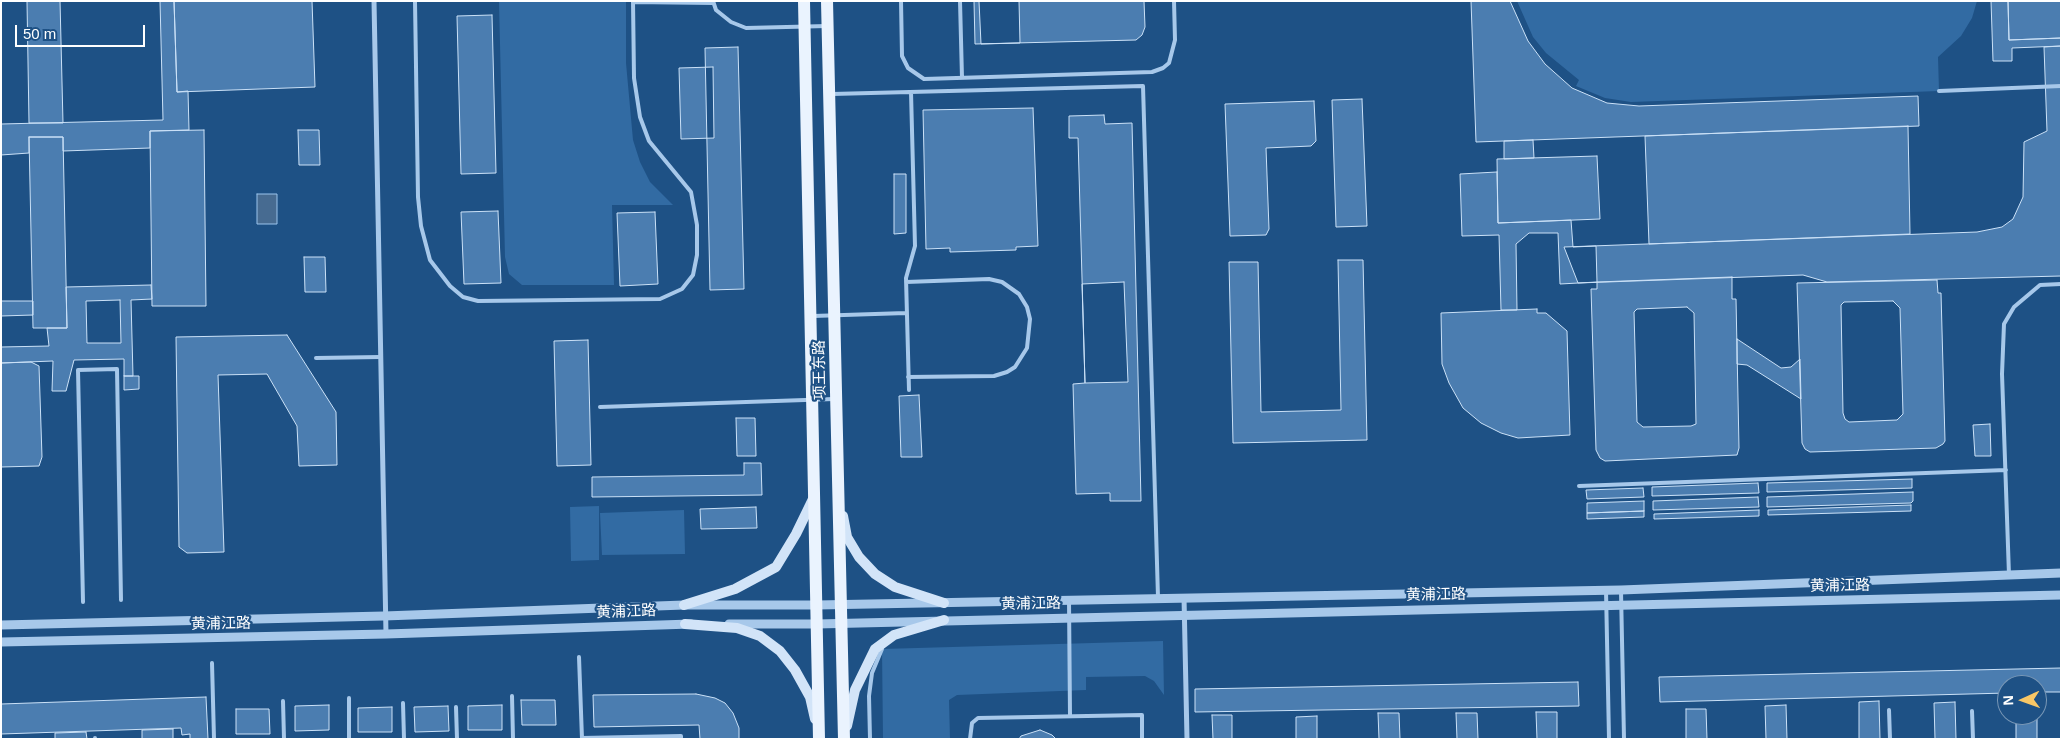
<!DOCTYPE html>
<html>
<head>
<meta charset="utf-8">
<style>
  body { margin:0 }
  #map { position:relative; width:2062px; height:740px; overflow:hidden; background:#1e5185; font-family:Helvetica,sans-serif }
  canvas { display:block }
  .frame { position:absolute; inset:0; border:2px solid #fff; pointer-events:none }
  .north { position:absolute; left:1997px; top:675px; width:50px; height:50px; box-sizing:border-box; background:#1e5185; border:1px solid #7897b6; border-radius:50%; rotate:268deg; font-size:14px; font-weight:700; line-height:20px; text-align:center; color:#fff }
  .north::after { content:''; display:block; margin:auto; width:18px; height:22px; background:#f9c766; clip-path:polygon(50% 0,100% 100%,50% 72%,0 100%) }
  .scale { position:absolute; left:15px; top:25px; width:130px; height:22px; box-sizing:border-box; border:2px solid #fff; border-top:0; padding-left:6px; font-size:15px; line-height:18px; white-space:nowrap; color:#fff; -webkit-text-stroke:4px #1e5185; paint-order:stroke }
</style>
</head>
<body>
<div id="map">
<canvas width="2062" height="740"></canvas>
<div class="frame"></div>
<div class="north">N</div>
<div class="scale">50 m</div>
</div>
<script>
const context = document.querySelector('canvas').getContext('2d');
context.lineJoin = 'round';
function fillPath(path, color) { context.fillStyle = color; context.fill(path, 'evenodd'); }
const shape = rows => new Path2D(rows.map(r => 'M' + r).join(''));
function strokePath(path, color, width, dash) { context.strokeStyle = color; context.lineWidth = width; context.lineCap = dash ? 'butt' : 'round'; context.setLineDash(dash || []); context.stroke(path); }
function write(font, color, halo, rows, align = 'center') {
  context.font = font + ' Helvetica,"Noto Sans SC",sans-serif'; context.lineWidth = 4.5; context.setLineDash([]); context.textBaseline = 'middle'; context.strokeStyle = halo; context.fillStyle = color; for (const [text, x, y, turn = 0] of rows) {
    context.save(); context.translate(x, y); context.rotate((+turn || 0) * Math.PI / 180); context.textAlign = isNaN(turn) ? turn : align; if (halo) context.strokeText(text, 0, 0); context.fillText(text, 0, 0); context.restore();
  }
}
const green = shape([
  [499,1,626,1,626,63,633,140,640,162,650,182,673,205,612,205,614,285,522,285,509,274,505,257],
  [1517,1,1977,1,1972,18,1961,36,1938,57,1939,91,1631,102,1605,98,1576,86,1579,80,1546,53,1533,37],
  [599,506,599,560,571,561,570,507],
  [684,510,685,554,602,555,600,513],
  [1163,641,1164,695,1154,681,1145,676,1086,677,1086,690,957,695,949,700,950,739,883,739,882,649]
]);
const water = shape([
  [257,194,277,194,277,224,257,224,257,194]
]);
const building = shape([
  [27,1,60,1,63,123,29,123,27,1],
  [160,1,174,1,177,92,188,91,189,130,150,131,150,148,63,151,63,137,29,137,29,153,1,155,1,124,163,120,160,1],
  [174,1,312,1,315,87,177,92,174,1],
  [974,1,1144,1,1145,27,1142,35,1136,40,975,44,974,1],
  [979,1,1019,1,1020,43,981,44,979,1],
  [1471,1,1510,1,1528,41,1545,64,1572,88,1607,103,1639,106,1918,96,1919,126,1476,142,1471,1],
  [1991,1,2008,1,2009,40,2061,38,2061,46,2012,48,2012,61,1993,61,1991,1],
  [2008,1,2061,1,2061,38,2009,40,2008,1],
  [492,15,496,173,461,174,457,16,492,15],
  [2061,46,2061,276,1827,282,1803,275,1578,283,1564,247,1977,232,2002,227,2013,219,2023,197,2024,142,2047,131,2044,47,2061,46],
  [738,47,744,289,710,290,705,48,738,47],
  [713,67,714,138,681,139,679,68,713,67],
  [1362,99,1367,226,1336,227,1332,100,1362,99],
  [1314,101,1316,141,1311,146,1266,148,1269,229,1266,235,1230,236,1225,104,1314,101],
  [1033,108,1038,246,1016,247,1016,250,950,252,950,248,926,249,923,110,1033,108],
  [1104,115,1105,124,1132,123,1141,501,1110,501,1110,493,1076,494,1073,384,1085,383,1078,138,1069,138,1069,116,1104,115],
  [1908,126,1910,234,1649,244,1645,136,1908,126],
  [204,130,206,306,152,306,150,131,204,130],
  [298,130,319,130,320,165,299,165,298,130],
  [29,137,63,137,67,328,33,328,29,137],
  [1533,140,1534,158,1504,159,1504,141,1533,140],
  [1597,156,1600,219,1498,223,1497,159,1597,156],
  [1497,172,1498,223,1571,220,1573,247,1596,246,1597,282,1560,284,1558,233,1529,233,1516,244,1517,310,1501,310,1499,235,1462,236,1460,174,1497,172],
  [894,174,906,174,906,233,894,234,894,174],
  [498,211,501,283,464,284,461,212,498,211],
  [655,212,658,284,620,286,617,213,655,212],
  [304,257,325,257,326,292,305,292,304,257],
  [1338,260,1363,260,1367,440,1233,443,1229,262,1258,262,1261,412,1341,410,1338,260],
  [1732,277,1732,299,1736,299,1739,448,1737,455,1605,461,1600,458,1596,450,1591,289,1597,289,1597,282,1732,277],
  [1687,307,1694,313,1696,424,1691,426,1643,427,1637,422,1634,312,1637,309,1687,307],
  [1937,280,1938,293,1941,293,1945,441,1943,444,1936,448,1810,452,1805,449,1802,443,1797,283,1937,280],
  [1893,301,1900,308,1903,414,1897,420,1849,422,1845,419,1843,413,1841,305,1844,302,1893,301],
  [1124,282,1128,382,1085,383,1082,284,1124,282],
  [151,285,152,299,131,300,133,376,124,376,124,359,74,360,66,391,52,391,53,361,1,363,1,347,49,346,47,328,67,328,66,287,151,285],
  [120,300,121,343,87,343,86,301,120,300],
  [1,301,33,301,33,315,1,316,1,301],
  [1537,309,1537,313,1546,313,1567,331,1570,435,1518,438,1501,433,1481,423,1463,408,1449,383,1442,364,1441,313,1537,309],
  [287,335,336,412,337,465,299,466,297,426,267,374,218,375,224,552,187,553,179,547,176,337,287,335],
  [1737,339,1781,368,1791,367,1800,359,1801,399,1747,365,1737,364,1737,339],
  [588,340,591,465,557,466,554,341,588,340],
  [31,362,39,366,42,457,39,466,1,467,1,363,31,362],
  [124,376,139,376,139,389,124,390,124,376],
  [919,395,922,457,901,457,899,396,919,395],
  [736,418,755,418,756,456,737,456,736,418],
  [1990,424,1991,456,1975,456,1973,425,1990,424],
  [744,463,761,463,762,495,592,497,592,477,744,475,744,463],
  [1912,479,1912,488,1767,492,1767,483,1912,479],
  [1758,483,1759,493,1652,496,1652,487,1758,483],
  [1643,488,1644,497,1587,499,1586,490,1643,488],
  [1913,492,1913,501,1911,503,1767,507,1767,497,1913,492],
  [1758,497,1759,507,1653,510,1653,501,1758,497],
  [1644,501,1644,511,1587,513,1587,503,1644,501],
  [1911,505,1911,511,1768,515,1768,510,1911,505],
  [756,507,757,528,701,529,700,509,756,507],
  [1759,510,1759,516,1654,519,1654,514,1759,510],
  [1644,511,1644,517,1587,519,1587,513,1644,511],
  [2061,668,2061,692,2037,692,2037,685,2007,685,2007,693,1660,702,1659,677,2061,668],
  [1578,682,1579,706,1195,712,1195,689,1578,682],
  [696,694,715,698,725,703,733,713,739,728,739,739,700,739,699,725,594,727,593,695,696,694],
  [206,697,208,739,190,739,190,734,182,735,181,728,1,734,1,704,206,697],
  [521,700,555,700,556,725,522,725,521,700],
  [1879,701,1880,739,1859,739,1859,702,1879,701],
  [1955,702,1956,739,1935,739,1934,703,1955,702],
  [329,705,329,730,295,731,295,706,329,705],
  [502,705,502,730,468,730,468,706,502,705],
  [1786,705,1787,739,1766,739,1765,706,1786,705],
  [448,706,449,731,415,732,414,707,448,706],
  [392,707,392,732,358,732,358,708,392,707],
  [236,709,269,709,270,734,236,734,236,709],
  [1686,709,1706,709,1707,739,1686,739,1686,709],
  [1536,712,1557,712,1557,739,1537,739,1536,712],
  [1378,713,1399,713,1400,739,1379,739,1378,713],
  [1456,713,1477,713,1478,739,1457,739,1456,713],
  [1212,715,1232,715,1232,739,1213,739,1212,715],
  [2016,715,2037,715,2037,739,2016,739,2016,715],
  [1317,716,1317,739,1296,739,1296,717,1317,716],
  [173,729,173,739,142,739,142,730,173,729],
  [1040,730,1052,735,1056,739,1019,739,1021,736,1040,730],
  [86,732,87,739,55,739,55,733,86,732]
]);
const service = shape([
  [415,1,418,197,421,226,430,260,450,286,463,297,478,301,660,299,682,289,693,275,697,255,697,225,691,192,649,141,640,117,634,78,633,1],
  [713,1,716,10,731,22,746,28,827,26],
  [901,1,902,56,908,68,924,79,1152,72,1163,68,1169,63,1175,40,1174,1],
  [960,1,962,78],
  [633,2,713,3],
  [1939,91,2061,86],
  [832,94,1143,86,1158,597],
  [906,282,989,279,1002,282,1019,294,1027,307,1030,319,1027,348,1015,367,1007,372,994,376,908,377],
  [813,316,906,313],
  [316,358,380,357],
  [909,390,906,278,915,246,911,92],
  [600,407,834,399],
  [1579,486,2006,470],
  [2009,575,2002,374,2004,324,2014,307,2040,285,2061,284],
  [1606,590,1609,739],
  [1621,591,1624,739],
  [1069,600,1070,716],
  [83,602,78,370,117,369,121,600],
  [579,657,582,739],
  [212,663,214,739],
  [512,696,513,739],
  [349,698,349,739],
  [283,701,284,739],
  [403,703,404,739],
  [456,707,457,739],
  [1889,710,1890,739],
  [1972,711,1973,739],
  [95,738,95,739],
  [582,738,681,736,681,739],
  [870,739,869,696,872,673,882,649],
  [970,739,972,723,978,718,1142,715,1142,739]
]);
const minor = shape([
  [374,1,386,634],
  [1184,597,1187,739]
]);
const tertiary = shape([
  [729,624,817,624,2061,595],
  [1,625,384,616,684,605,817,605,1621,590,2061,573],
  [1,642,386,634,691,624]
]);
const secondary = shape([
  [843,516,847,537,859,557,875,574,895,587,944,603],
  [684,605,735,589,776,567,796,534,814,497],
  [685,624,737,628,760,636,780,651,795,670,810,697,815,719],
  [847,726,855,690,875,649,894,635,944,620]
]);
const primary = shape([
  [804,1,819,739],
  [827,1,844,739]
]);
const streetNames = [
  ["项王东路",820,370,-91],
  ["黄浦江路",1840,586,-1],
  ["黄浦江路",1436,595,-1],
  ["黄浦江路",1031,604,-1],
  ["黄浦江路",626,612,-2],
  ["黄浦江路",221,624,-1]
];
fillPath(green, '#326ba3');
fillPath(water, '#476b91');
strokePath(water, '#9ac4ec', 1);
fillPath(building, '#4b7db0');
strokePath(building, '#cbe1f7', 1);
strokePath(service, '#a7c8ea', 4);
strokePath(minor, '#a7c8ea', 5);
strokePath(tertiary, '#a7c8ea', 9);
strokePath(secondary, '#d2e4f8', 10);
strokePath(primary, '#eaf3fe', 12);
write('15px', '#fff', '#1e5185', streetNames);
</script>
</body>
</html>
